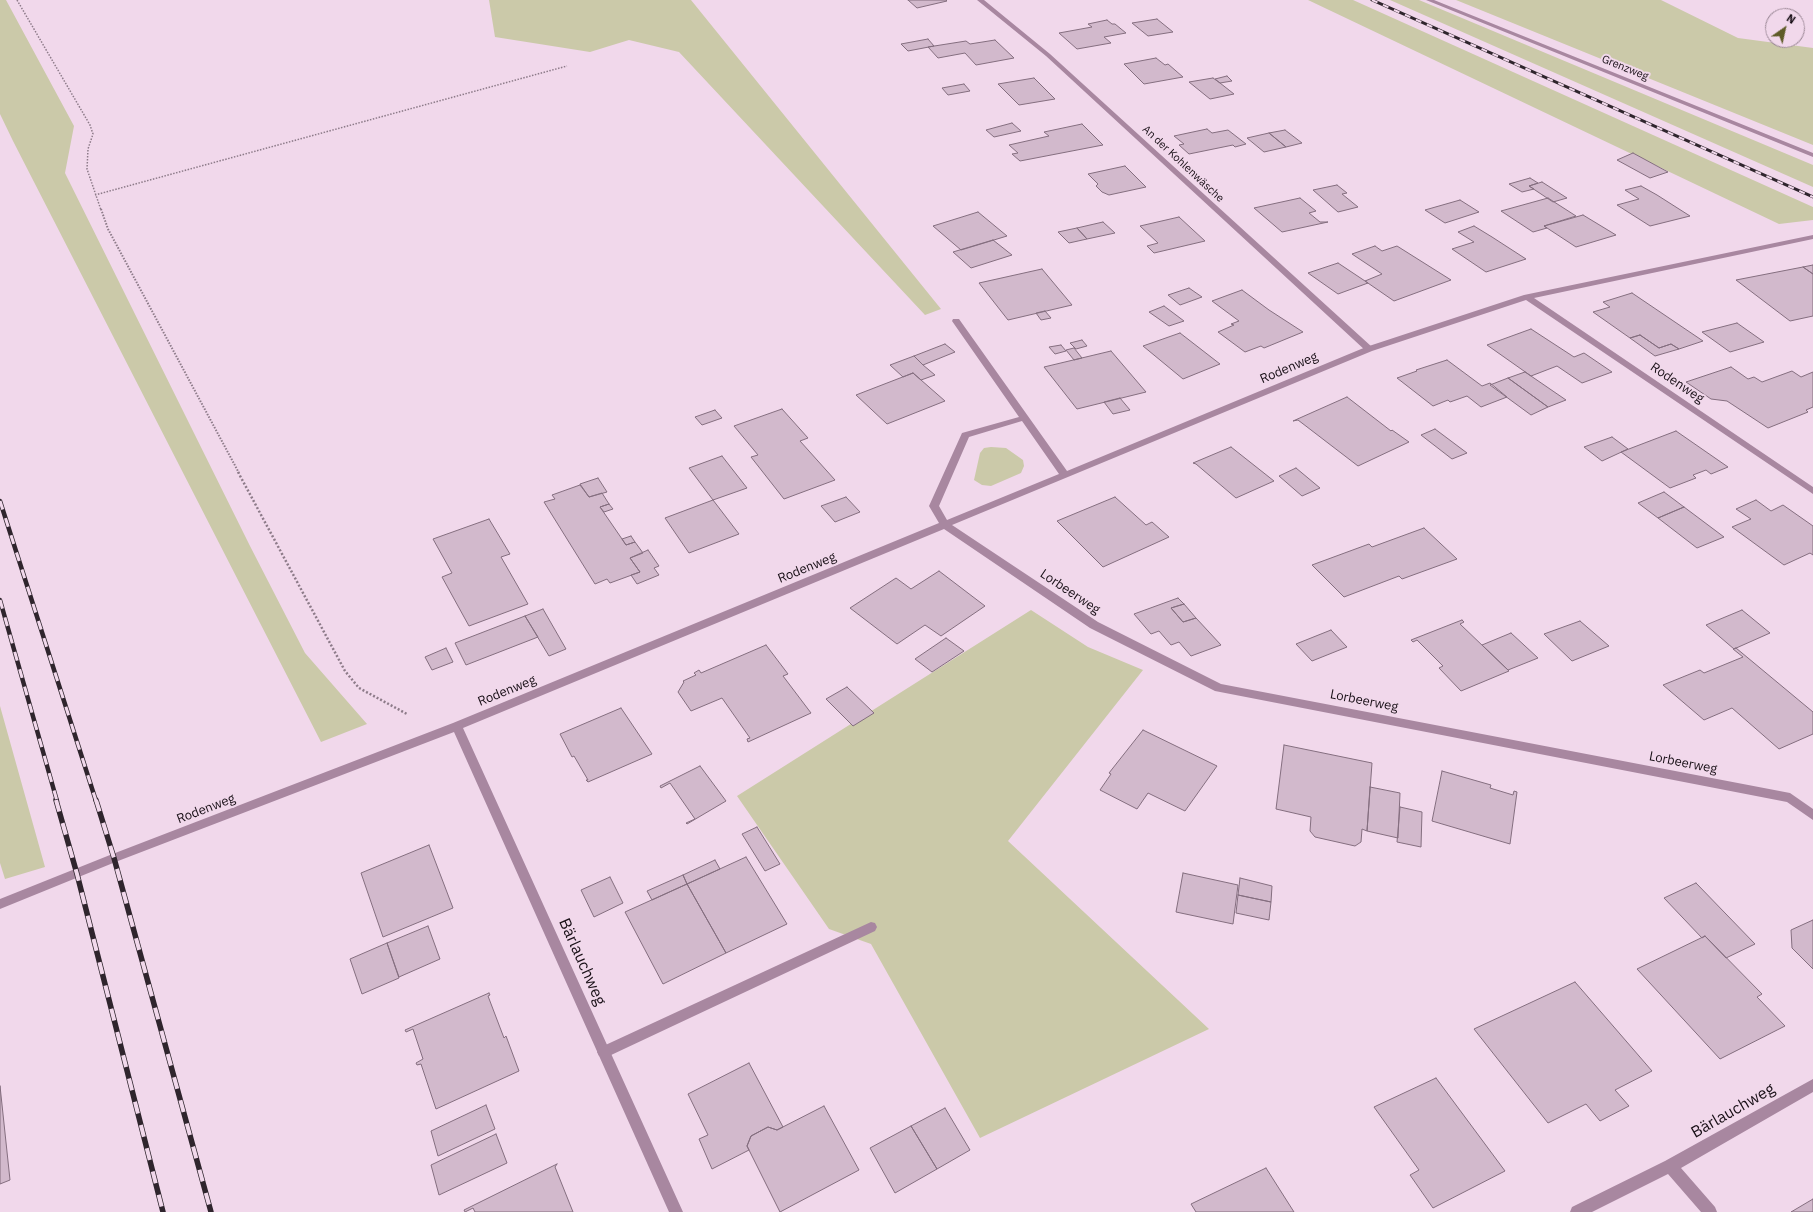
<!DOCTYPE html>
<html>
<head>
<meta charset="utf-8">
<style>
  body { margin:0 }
  #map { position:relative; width:1813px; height:1212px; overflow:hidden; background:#f1d8eb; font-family:"IBM Plex Sans",sans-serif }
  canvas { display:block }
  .north { position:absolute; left:1765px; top:8px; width:40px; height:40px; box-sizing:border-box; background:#f1d8eb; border:1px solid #9a8795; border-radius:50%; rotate:34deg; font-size:11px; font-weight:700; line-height:16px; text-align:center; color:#170e15 }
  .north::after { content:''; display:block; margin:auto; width:14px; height:18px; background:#5e5b27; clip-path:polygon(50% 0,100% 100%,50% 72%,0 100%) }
</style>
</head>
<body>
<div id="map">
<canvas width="1813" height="1212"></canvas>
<div class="north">N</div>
</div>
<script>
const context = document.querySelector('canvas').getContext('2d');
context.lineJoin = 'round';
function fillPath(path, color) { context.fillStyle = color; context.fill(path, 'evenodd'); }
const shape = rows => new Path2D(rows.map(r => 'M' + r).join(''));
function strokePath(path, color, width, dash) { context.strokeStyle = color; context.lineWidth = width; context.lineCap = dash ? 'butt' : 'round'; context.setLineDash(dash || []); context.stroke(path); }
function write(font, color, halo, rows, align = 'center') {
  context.font = font + ' "IBM Plex Sans",sans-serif'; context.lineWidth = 4; context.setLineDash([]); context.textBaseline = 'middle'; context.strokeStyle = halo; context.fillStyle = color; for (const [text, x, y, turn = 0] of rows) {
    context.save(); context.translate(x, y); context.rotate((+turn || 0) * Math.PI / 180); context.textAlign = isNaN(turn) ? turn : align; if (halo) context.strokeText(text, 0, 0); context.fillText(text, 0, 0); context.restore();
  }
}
const green = shape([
  [0,0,6,0,74,126,65,173,250,546,305,653,367,724,321,742,13,141,0,114],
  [489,0,691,0,941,309,925,315,679,52,629,40,590,52,495,37],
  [1308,0,1353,0,1813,207,1813,220,1779,224],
  [1390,0,1419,0,1813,165,1813,187],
  [1456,0,1661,0,1738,38,1813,48,1813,145],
  [991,447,1006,448,1023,460,1024,466,1021,473,991,486,982,485,974,480,980,453,984,448],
  [1031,610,1088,647,1143,670,1008,841,1209,1029,980,1138,871,944,829,929,737,796],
  [0,706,45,867,5,879,0,863]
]);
const building = shape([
  [908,0,946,0,947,1,917,8,908,0],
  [1157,19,1173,32,1148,36,1132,23,1157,19],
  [1107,20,1112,24,1115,24,1126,33,1104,37,1111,43,1077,49,1059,33,1092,27,1088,24,1107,20],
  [928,39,934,46,908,51,901,44,928,39],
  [995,40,1014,58,976,65,965,53,938,58,928,47,966,41,970,44,995,40],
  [1156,58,1165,65,1168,64,1183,77,1144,84,1124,64,1156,58],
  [1227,76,1232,81,1220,83,1215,79,1227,76],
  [1034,78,1055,99,1019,105,998,84,1034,78],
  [1213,78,1220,83,1234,94,1210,99,1189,82,1213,78],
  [964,84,970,91,948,95,942,88,964,84],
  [1012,123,1021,131,994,137,986,130,1012,123],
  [1082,124,1103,145,1020,161,1012,154,1018,153,1009,145,1049,136,1044,132,1082,124],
  [1207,129,1212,133,1228,130,1246,144,1235,147,1233,145,1189,154,1179,145,1184,144,1174,136,1207,129],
  [1285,130,1302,143,1286,147,1269,133,1285,130],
  [1269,133,1286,147,1264,152,1247,138,1269,133],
  [1633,153,1668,172,1650,178,1617,160,1633,153],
  [1125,166,1146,187,1109,195,1102,192,1096,186,1098,184,1088,174,1125,166],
  [1530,178,1538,183,1529,186,1534,189,1522,192,1509,184,1530,178],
  [1542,182,1567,198,1553,202,1529,186,1542,182],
  [1337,185,1347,193,1342,194,1358,207,1338,212,1313,190,1337,185],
  [1641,186,1657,195,1690,216,1650,226,1617,205,1639,199,1625,190,1641,186],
  [1300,198,1316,211,1309,213,1320,222,1328,222,1282,232,1254,208,1300,198],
  [1548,198,1576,216,1544,226,1547,228,1533,232,1501,211,1548,198],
  [1460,200,1479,212,1445,223,1425,210,1460,200],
  [978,212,1007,236,961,250,933,226,978,212],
  [1583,215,1616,235,1576,247,1544,226,1583,215],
  [1179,217,1205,241,1154,253,1147,246,1158,243,1140,226,1179,217],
  [1103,222,1115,233,1087,239,1077,228,1103,222],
  [1474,226,1492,237,1526,259,1486,272,1452,249,1474,242,1458,232,1474,226],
  [1077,228,1087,239,1069,243,1058,232,1077,228],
  [993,240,1012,255,971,268,953,252,993,240],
  [1375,246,1382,251,1397,246,1451,280,1394,301,1365,281,1382,274,1352,254,1375,246],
  [1338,263,1368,283,1338,294,1308,273,1338,263],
  [1813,265,1813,274,1803,267,1813,265],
  [1803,267,1813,274,1813,316,1790,321,1736,280,1803,267],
  [1042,269,1072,305,1008,320,979,283,1042,269],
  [1189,288,1202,297,1180,305,1168,295,1189,288],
  [1242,290,1269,310,1303,332,1264,348,1261,346,1245,352,1218,332,1234,325,1231,324,1239,321,1212,301,1242,290],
  [1632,293,1703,341,1679,349,1671,344,1659,348,1640,335,1630,338,1593,312,1610,307,1603,302,1632,293],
  [1164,306,1184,321,1169,326,1149,312,1164,306],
  [1045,311,1051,318,1041,320,1036,313,1045,311],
  [1737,323,1764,342,1730,352,1702,332,1737,323],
  [1531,329,1574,357,1584,353,1612,372,1582,383,1557,366,1531,376,1487,345,1531,329],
  [1180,333,1220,364,1183,379,1143,346,1180,333],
  [1640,335,1659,348,1671,344,1679,349,1655,356,1630,338,1640,335],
  [1082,340,1087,346,1076,349,1070,343,1082,340],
  [945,344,955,352,923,365,914,356,945,344],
  [1061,345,1066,351,1055,354,1049,347,1061,345],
  [1074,348,1082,358,1074,360,1066,350,1074,348],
  [1111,351,1146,392,1077,409,1044,367,1111,351],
  [914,356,923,365,935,375,921,380,913,373,903,377,890,365,914,356],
  [1447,360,1482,386,1490,383,1507,397,1481,407,1467,396,1450,402,1448,400,1433,406,1397,378,1417,371,1416,370,1447,360],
  [1731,367,1748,379,1754,377,1762,382,1792,371,1801,377,1813,372,1813,407,1806,410,1808,412,1768,428,1727,401,1711,399,1686,382,1731,367],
  [1525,372,1531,376,1566,400,1548,407,1508,378,1525,372],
  [913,373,945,401,887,424,856,395,913,373],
  [1508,378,1548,407,1531,415,1490,385,1508,378],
  [1347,397,1391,431,1392,430,1409,442,1358,466,1298,420,1293,421,1347,397],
  [1120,398,1130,410,1113,414,1104,402,1120,398],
  [782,409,808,438,800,441,835,480,784,499,751,457,758,455,734,426,782,409],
  [715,410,722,418,702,425,695,417,715,410],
  [1435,429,1467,453,1452,459,1421,435,1435,429],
  [1676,431,1728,467,1711,474,1706,470,1693,475,1696,478,1670,488,1621,452,1676,431],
  [1612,437,1628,449,1602,461,1584,447,1612,437],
  [1231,447,1274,481,1236,498,1196,464,1193,463,1231,447],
  [722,456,747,488,713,500,689,468,722,456],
  [1296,468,1320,488,1302,496,1279,476,1296,468],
  [598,478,607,492,589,497,580,484,598,478],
  [580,485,589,497,602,493,609,504,600,507,622,539,626,545,635,542,643,553,630,558,640,572,610,583,607,579,595,584,544,502,555,499,552,495,580,485],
  [1664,492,1684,507,1658,518,1638,503,1664,492],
  [846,497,860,512,835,522,821,506,846,497],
  [1115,497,1146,525,1152,522,1169,537,1103,567,1057,521,1115,497],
  [713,500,739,534,689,553,665,518,713,500],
  [1756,500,1771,511,1783,505,1813,526,1813,555,1810,553,1784,565,1732,527,1751,519,1736,509,1756,500],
  [609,504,613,509,604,512,600,507,609,504],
  [1684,507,1724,537,1697,548,1658,518,1684,507],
  [489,519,510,554,501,557,528,604,469,626,442,577,452,573,433,539,489,519],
  [1424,528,1457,559,1402,579,1399,576,1344,597,1312,565,1369,544,1372,547,1424,528],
  [631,536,635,542,626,545,622,539,631,536],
  [648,550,659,566,654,568,659,575,637,584,631,575,640,572,630,558,648,550],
  [939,571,985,606,941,636,925,625,897,644,850,608,896,578,911,589,939,571],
  [1178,598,1184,604,1171,608,1183,622,1196,618,1221,645,1191,656,1179,642,1171,645,1159,631,1151,634,1134,614,1178,598],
  [1184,604,1196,618,1183,622,1171,608,1184,604],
  [543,609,566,649,549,656,525,616,543,609],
  [1742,610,1770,633,1734,649,1706,625,1742,610],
  [525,616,538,637,466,665,455,643,525,616],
  [1462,620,1464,622,1460,624,1509,671,1461,691,1439,668,1443,666,1417,640,1413,642,1411,640,1462,620],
  [1580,621,1609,646,1572,661,1544,634,1580,621],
  [1331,630,1347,647,1312,661,1296,644,1331,630],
  [1511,633,1538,658,1508,670,1482,645,1511,633],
  [946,638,964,651,932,672,915,659,946,638],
  [766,645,788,674,783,676,811,713,748,742,747,739,750,738,722,698,691,711,678,692,684,682,683,681,696,675,694,673,699,670,701,673,766,645],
  [446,648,453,662,432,670,425,657,446,648],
  [1736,648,1813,712,1813,734,1779,749,1732,708,1704,720,1663,685,1700,670,1704,673,1743,657,1733,649,1736,648],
  [847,687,874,713,853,726,826,699,847,687],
  [621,708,652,754,588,782,586,780,588,780,574,756,572,757,571,755,560,734,621,708],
  [1143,730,1217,766,1185,811,1148,793,1137,809,1100,790,1111,774,1109,773,1143,730],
  [1284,745,1372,763,1367,831,1362,829,1361,842,1355,846,1315,837,1310,831,1311,817,1276,809,1284,745],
  [700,766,726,801,687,824,686,823,695,819,670,783,661,788,660,786,700,766],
  [1442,771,1491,785,1490,788,1513,795,1514,791,1517,792,1510,844,1432,821,1442,771],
  [1370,787,1400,793,1398,838,1367,831,1370,787],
  [1400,807,1422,812,1421,847,1397,842,1400,807],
  [757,827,780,864,765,871,742,834,757,827],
  [429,845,453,908,383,937,361,873,429,845],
  [746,857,787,924,726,953,687,884,746,857],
  [715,860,720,869,687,884,683,875,715,860],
  [1183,873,1238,885,1233,924,1176,912,1183,873],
  [683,875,687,884,652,900,647,891,683,875],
  [610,877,623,903,594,917,581,890,610,877],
  [1240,878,1272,886,1271,902,1238,895,1240,878],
  [1696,883,1755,944,1726,958,1705,936,1702,938,1664,898,1696,883],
  [687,884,726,953,663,984,625,912,687,884],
  [1238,895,1271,902,1269,920,1236,913,1238,895],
  [1813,920,1813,969,1792,948,1791,930,1813,920],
  [428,926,440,959,399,977,387,943,428,926],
  [1705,936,1762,994,1757,997,1785,1026,1720,1059,1637,969,1705,936],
  [387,943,399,978,362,994,350,959,387,943],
  [1575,982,1652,1071,1615,1090,1629,1106,1600,1121,1586,1104,1548,1123,1474,1029,1575,982],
  [489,993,490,995,488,996,504,1038,506,1036,519,1071,436,1109,421,1064,417,1065,416,1063,423,1059,413,1029,406,1032,405,1030,489,993],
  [749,1063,783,1127,777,1130,768,1127,751,1136,747,1146,749,1150,712,1169,699,1139,708,1135,688,1094,749,1063],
  [1436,1078,1505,1171,1433,1208,1410,1175,1419,1170,1374,1107,1436,1078],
  [0,1086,10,1180,0,1184,0,1086],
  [486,1105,495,1129,438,1156,431,1131,486,1105],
  [824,1106,859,1170,780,1212,747,1146,751,1136,768,1127,777,1130,824,1106],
  [945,1108,970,1150,937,1169,911,1126,945,1108],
  [911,1126,937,1169,895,1193,870,1148,911,1126],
  [496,1134,507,1163,439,1195,431,1165,496,1134],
  [557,1164,555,1167,573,1212,475,1212,473,1208,465,1212,464,1210,557,1164],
  [1266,1168,1294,1212,1196,1212,1191,1204,1266,1168],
  [1813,1199,1813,1212,1791,1212,1813,1199]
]);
const pathFar2 = shape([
  [17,0,90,125,93,134,88,149,87,169,101,210],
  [95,195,567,66]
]);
const pathFar1 = shape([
  [101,209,108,229,239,473]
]);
const path = shape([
  [238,472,345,671,359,688,407,714]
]);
const lane = shape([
  [977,0,984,0,1050,54,1372,347,1372,351,1366,351,1046,56,977,0],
  [871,922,875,923,877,927,875,931,609,1056,604,1058,599,1056,597,1052,599,1048,871,922]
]);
const street = shape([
  [1426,0,1434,0,1813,153,1813,157,1426,0],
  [1813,235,1813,239,1534,298,1813,487,1813,494,1526,300,1372,351,952,525,1098,622,1221,684,1790,793,1813,809,1813,820,1787,802,1215,691,1090,628,944,529,463,728,683,1212,669,1212,454,732,118,861,0,909,0,899,110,855,453,723,939,523,929,506,962,433,1019,417,952,321,953,319,959,319,1067,471,1366,347,1524,295,1813,235],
  [1022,421,1059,474,947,520,939,506,969,437,1022,421],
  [1813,1079,1813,1092,1681,1168,1715,1207,1717,1212,1701,1212,1668,1174,1592,1212,1570,1212,1572,1207,1665,1161,1813,1079]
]);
const railFar2 = shape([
  [1372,0,1813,197]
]);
const railFar1 = shape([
  [0,501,96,801],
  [0,600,57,801]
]);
const rail = shape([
  [56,800,77,874,163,1212],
  [96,800,114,858,211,1212]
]);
const farStreetnames = [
  ["Grenzweg",1625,68,22],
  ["An der Kohlenwäsche",1183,164,43]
];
const streetNames = [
  ["Rodenweg",1289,368,-23],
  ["Rodenweg",1677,383,34],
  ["Rodenweg",807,568,-22],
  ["Lorbeerweg",1070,592,34],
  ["Rodenweg",507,691,-22],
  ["Lorbeerweg",1364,701,11],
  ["Lorbeerweg",1683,763,11],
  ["Rodenweg",206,809,-21]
];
const nearStreetnames = [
  ["Bärlauchweg",582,962,66],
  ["Bärlauchweg",1733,1111,-30]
];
fillPath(green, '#cbc9a9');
fillPath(building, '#d2b9cc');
strokePath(building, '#846e7f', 1);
strokePath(pathFar2, '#8d7b89', 1.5, [1.5, 1.5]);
strokePath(pathFar1, '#8d7b89', 2, [1.5, 1.5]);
strokePath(path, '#8d7b89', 2.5, [2, 2]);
fillPath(lane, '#a887a0');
fillPath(street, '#a887a0');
strokePath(railFar2, '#2f252d', 3);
strokePath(railFar1, '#2f252d', 4.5);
strokePath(rail, '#2f252d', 5.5);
strokePath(railFar2, '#f1d8eb', 2, [6]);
strokePath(railFar1, '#f1d8eb', 3, [9]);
strokePath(rail, '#f1d8eb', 4, [12]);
write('11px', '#170e15', '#f1d8eb', farStreetnames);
write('13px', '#170e15', '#f1d8eb', streetNames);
write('16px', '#170e15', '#f1d8eb', nearStreetnames);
</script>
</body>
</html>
